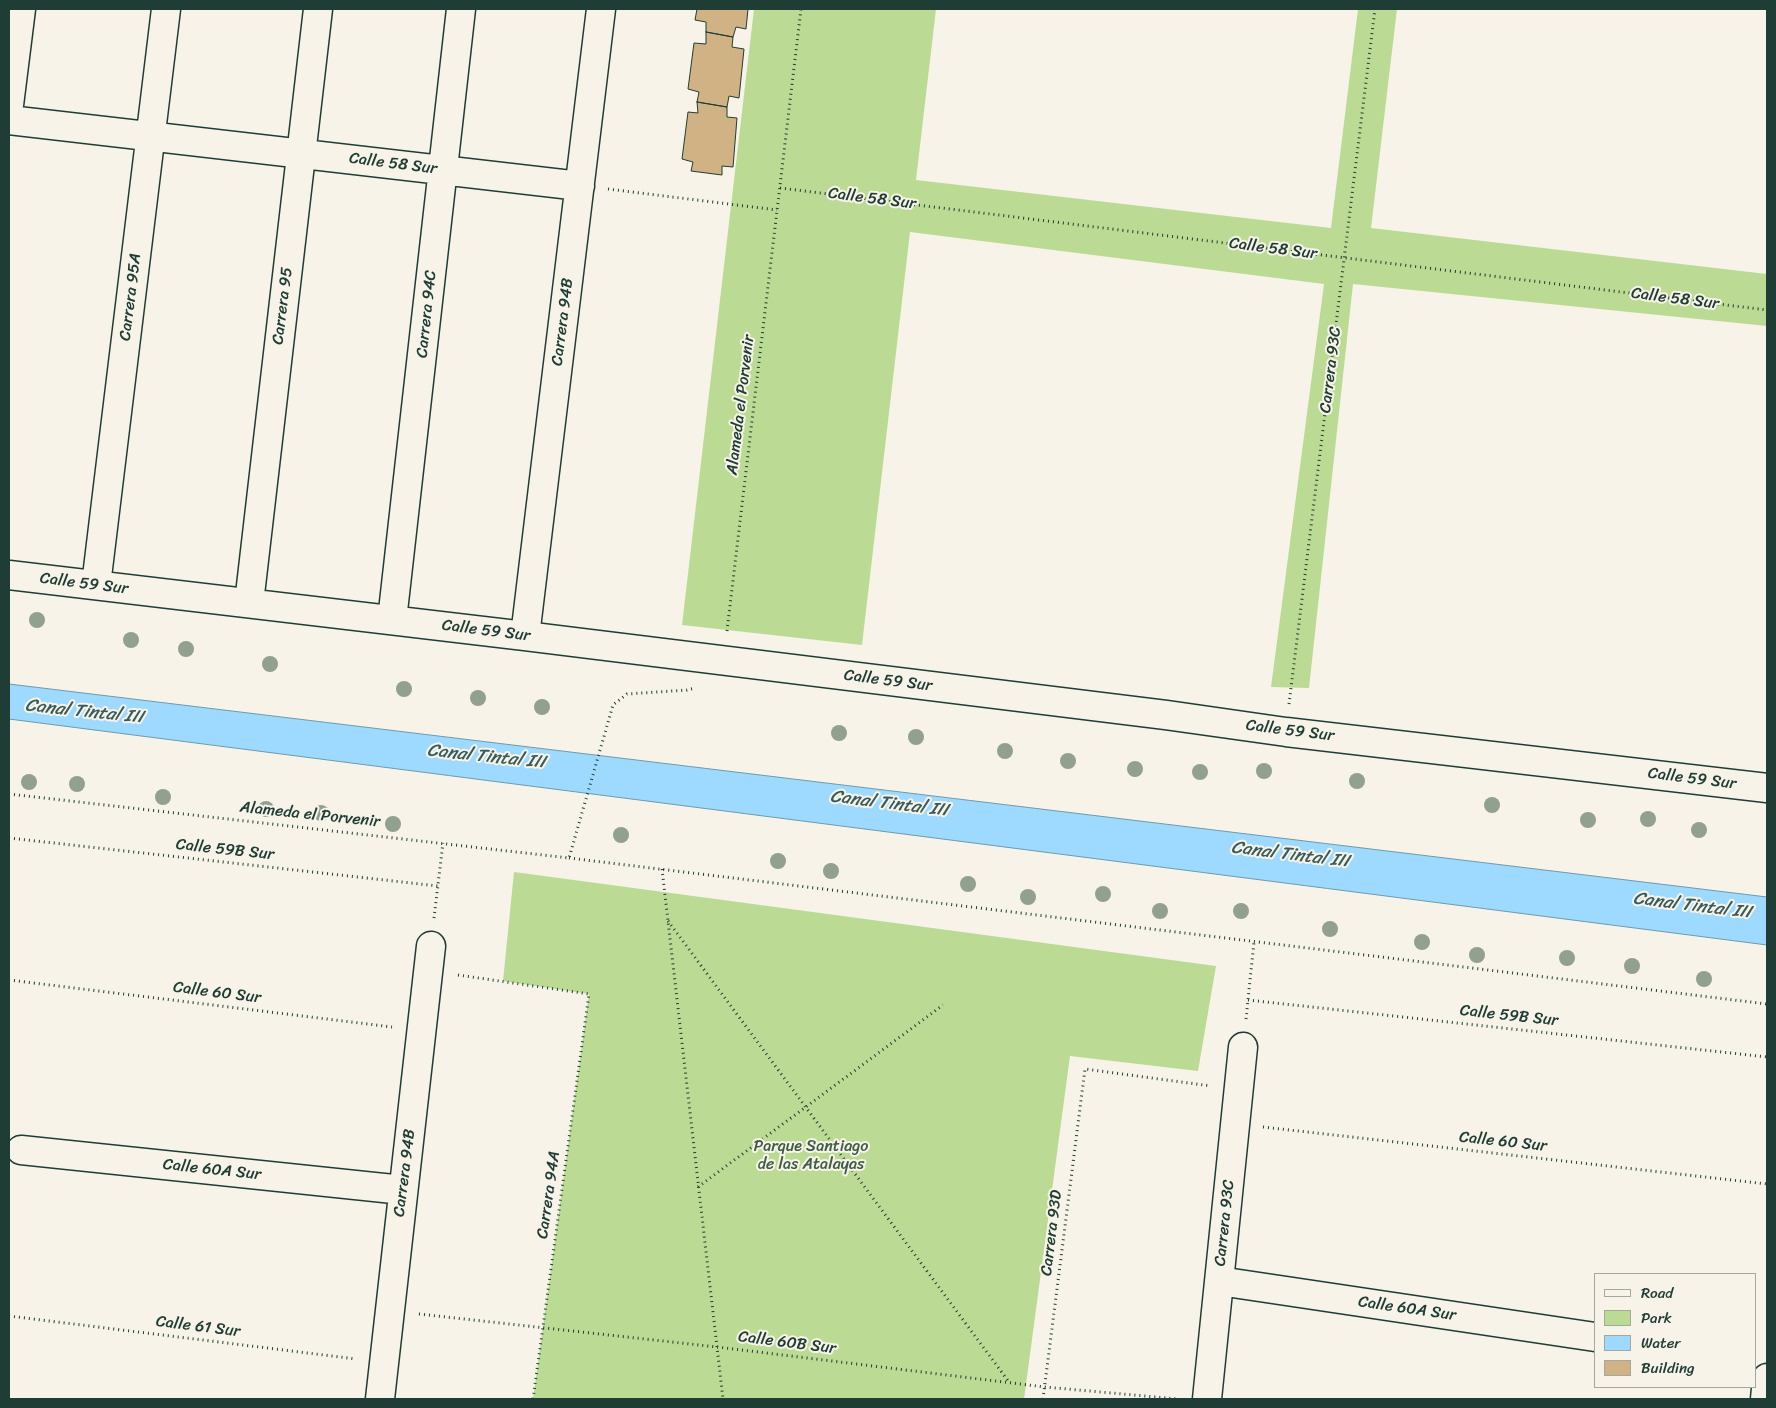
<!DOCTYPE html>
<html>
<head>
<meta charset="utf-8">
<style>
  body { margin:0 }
  #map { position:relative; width:1776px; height:1408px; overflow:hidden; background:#f7f3e8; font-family:Sriracha,sans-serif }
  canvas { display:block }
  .frame { position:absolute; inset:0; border:10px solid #1f3d34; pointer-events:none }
  .legend { position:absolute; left:1594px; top:1273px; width:162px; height:115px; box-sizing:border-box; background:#f7f3e8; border:1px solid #a1aaa0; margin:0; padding:6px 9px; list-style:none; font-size:15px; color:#1f3d34 }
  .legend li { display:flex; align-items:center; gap:10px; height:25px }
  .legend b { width:25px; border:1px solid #a1aaa0 }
</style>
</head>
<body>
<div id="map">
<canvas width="1776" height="1408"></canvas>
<div class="frame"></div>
<ul class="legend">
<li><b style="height:6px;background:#f7f3e8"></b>Road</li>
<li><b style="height:14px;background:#bbdb94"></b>Park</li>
<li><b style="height:14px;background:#9ed9ff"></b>Water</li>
<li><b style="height:14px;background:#d0b284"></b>Building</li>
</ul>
</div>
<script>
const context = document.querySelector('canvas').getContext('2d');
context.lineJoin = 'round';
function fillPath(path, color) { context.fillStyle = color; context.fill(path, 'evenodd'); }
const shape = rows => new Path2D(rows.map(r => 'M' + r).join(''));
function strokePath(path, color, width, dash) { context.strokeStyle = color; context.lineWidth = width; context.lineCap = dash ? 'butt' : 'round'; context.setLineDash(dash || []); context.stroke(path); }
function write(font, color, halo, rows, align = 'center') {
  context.font = font + ' Sriracha,sans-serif'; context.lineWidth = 4; context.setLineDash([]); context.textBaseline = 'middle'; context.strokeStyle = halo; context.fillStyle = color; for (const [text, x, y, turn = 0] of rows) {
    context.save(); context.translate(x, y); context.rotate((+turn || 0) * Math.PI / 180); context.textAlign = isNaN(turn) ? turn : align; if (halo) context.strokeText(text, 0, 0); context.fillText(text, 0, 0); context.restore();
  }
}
const green = shape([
  [754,9,936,9,916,180,1331,228,1358,9,1397,9,1371,228,1767,274,1767,326,1353,284,1309,688,1271,687,1324,284,910,232,862,645,682,625],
  [514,872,1216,966,1198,1071,1070,1056,1024,1399,533,1399,589,994,503,981]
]);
const water = shape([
  [9,684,1767,897,1767,945,9,719,9,684]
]);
const building = shape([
  [697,9,748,9,746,29,736,27,733,37,706,32,706,22,695,20,697,9],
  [706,32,733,37,732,47,744,49,739,98,729,96,727,107,697,102,699,92,688,89,694,43,706,44,706,32],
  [697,102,727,107,727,117,737,118,733,167,722,166,722,175,691,171,693,162,682,159,688,112,698,113,697,102]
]);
const path = shape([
  [780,188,1767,310],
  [608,189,777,210],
  [727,631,801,9],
  [1289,704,1375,9],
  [9,794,569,858,613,705,627,694,687,690,695,688],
  [9,838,438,886],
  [569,858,1767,1004],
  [662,869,723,1399],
  [434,918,443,843],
  [668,921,1009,1382],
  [458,975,589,994,533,1399],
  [9,980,392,1027],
  [1248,1000,1767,1057],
  [1246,1019,1254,942],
  [1263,1127,1767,1184],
  [698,1187,943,1005],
  [419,1314,717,1347,1045,1387,1178,1399],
  [9,1316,356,1359],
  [1043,1399,1085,1069,1211,1086]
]);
const street = shape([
  [9,105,21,9],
  [9,120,580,186],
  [9,575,525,636,1166,715,1286,732,1767,788],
  [96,585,166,9],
  [249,603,318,9],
  [392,620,461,9],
  [525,636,601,9],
  [21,1150,403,1190],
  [1219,1281,1595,1337],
  [380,1399,431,946],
  [1207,1399,1243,1047],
  [1765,1399,1767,1378]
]);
const trees = [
  [37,620],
  [131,640],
  [186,649],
  [270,664],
  [404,689],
  [478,698],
  [542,707],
  [839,733],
  [916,737],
  [1005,751],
  [1068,761],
  [1135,769],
  [1264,771],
  [1200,772],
  [1357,781],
  [29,782],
  [77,784],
  [163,797],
  [1492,805],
  [266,809],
  [321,813],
  [1648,819],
  [1588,820],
  [393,824],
  [1699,830],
  [621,835],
  [778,861],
  [831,871],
  [968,884],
  [1103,894],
  [1028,897],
  [1160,911],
  [1241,911],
  [1330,929],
  [1422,942],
  [1477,955],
  [1567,958],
  [1632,966],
  [1704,979]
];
const streetNames = [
  ["Calle 58 Sur",393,164,7],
  ["Calle 58 Sur",872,199,7],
  ["Calle 58 Sur",1273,249,7],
  ["Carrera 95A",131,297,-83],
  ["Calle 58 Sur",1675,299,7],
  ["Carrera 95",283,306,-83],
  ["Carrera 94C",427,314,-84],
  ["Carrera 94B",563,322,-83],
  ["Carrera 93C",1331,370,-83],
  ["Alameda el Porvenir",741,405,-83],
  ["Calle 59 Sur",84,584,7],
  ["Calle 59 Sur",486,631,7],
  ["Calle 59 Sur",888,681,7],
  ["Calle 59 Sur",1290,731,7],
  ["Calle 59 Sur",1692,779,7],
  ["Alameda el Porvenir",310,815,6],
  ["Calle 59B Sur",225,850,6],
  ["Calle 60 Sur",217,993,7],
  ["Calle 59B Sur",1509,1016,6],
  ["Calle 60 Sur",1503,1142,6],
  ["Calle 60A Sur",212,1170,6],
  ["Carrera 94B",405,1173,-83],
  ["Carrera 94A",549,1195,-82],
  ["Carrera 93C",1225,1223,-84],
  ["Carrera 93D",1052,1233,-83],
  ["Calle 60A Sur",1407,1309,8],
  ["Calle 61 Sur",198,1327,7],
  ["Calle 60B Sur",787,1343,7]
];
const parkNames = [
  ["Parque Santiago",811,1147],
  ["de las Atalayas",811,1165]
];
const waterNames = [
  ["Canal Tintal III",84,712,6],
  ["Canal Tintal III",486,757,6],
  ["Canal Tintal III",889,804,7],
  ["Canal Tintal III",1290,855,7],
  ["Canal Tintal III",1692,906,7]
];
fillPath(green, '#bbdb94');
fillPath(water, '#9ed9ff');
strokePath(water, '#6b9bae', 1);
fillPath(building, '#d0b284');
strokePath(building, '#1f3d34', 1);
strokePath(street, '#1f3d34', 31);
strokePath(path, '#1f3d34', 3, [1, 4]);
strokePath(street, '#f7f3e8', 28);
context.fillStyle = '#91a08f';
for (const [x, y] of trees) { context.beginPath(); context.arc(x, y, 8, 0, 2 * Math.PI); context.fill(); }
write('16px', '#1f3d34', '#f7f3e8', streetNames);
write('16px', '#3e5d47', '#f7f3e8', parkNames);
write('italic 18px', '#385c5d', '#f7f3e8', waterNames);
</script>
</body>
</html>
